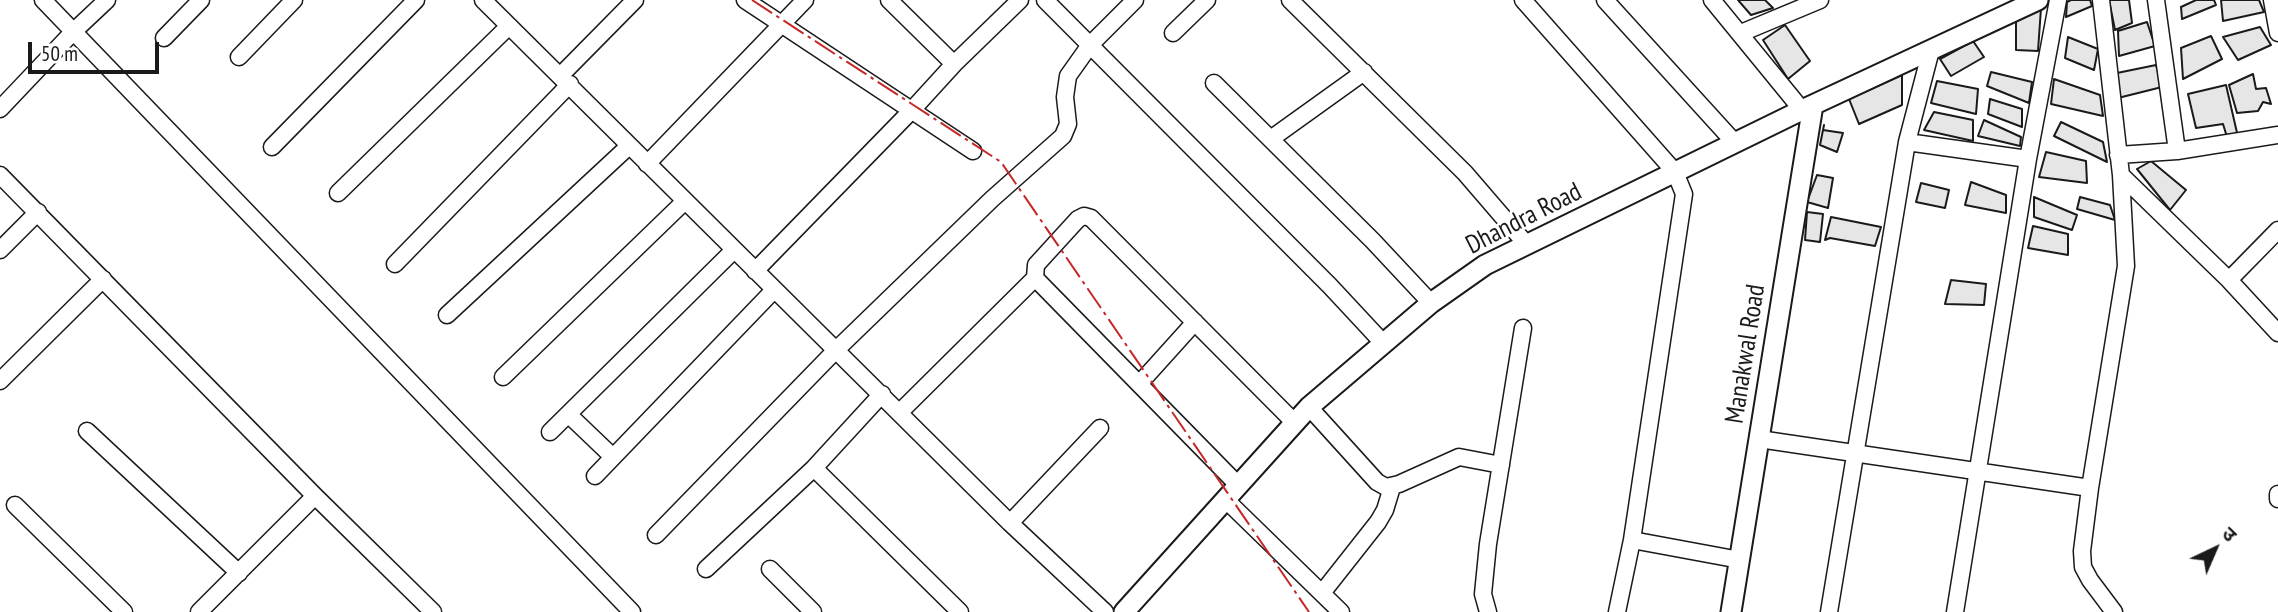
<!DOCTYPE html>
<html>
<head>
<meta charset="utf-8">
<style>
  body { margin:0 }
  #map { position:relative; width:2278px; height:612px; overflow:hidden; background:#fff; font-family:"PT Sans Narrow","Noto Sans Devanagari",sans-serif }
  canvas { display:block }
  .north { position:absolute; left:2180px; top:514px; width:70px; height:70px; -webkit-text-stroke:5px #fff; paint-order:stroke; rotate:44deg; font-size:19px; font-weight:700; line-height:28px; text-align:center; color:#1a1a1a }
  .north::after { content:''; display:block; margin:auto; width:24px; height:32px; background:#1a1a1a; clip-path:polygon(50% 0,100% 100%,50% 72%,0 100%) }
  .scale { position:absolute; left:28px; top:42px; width:131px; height:32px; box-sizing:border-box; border:4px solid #1a1a1a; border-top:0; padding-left:9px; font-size:21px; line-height:24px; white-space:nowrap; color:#1a1a1a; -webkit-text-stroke:5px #fff; paint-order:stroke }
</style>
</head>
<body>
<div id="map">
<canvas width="2278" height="612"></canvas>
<div class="north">उ</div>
<div class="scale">50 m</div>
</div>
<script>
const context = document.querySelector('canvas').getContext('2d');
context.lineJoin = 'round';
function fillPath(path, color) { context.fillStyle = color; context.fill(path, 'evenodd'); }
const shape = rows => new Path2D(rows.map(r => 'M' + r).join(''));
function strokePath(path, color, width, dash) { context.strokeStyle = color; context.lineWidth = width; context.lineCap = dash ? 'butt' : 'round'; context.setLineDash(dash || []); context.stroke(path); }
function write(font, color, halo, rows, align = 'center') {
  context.font = font + ' "PT Sans Narrow",sans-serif'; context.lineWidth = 5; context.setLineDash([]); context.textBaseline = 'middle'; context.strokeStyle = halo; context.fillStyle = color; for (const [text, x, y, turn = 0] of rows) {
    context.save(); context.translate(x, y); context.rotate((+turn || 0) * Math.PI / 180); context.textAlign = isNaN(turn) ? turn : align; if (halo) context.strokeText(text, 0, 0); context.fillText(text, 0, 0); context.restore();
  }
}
const building = shape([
  [1738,0,1765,0,1773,8,1751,15,1738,0],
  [2071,0,2090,0,2092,6,2066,17,2067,2,2071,0],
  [2109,0,2129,0,2132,23,2115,30,2109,0],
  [2196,0,2214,0,2216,5,2182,19,2181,7,2196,0],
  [2221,0,2259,0,2264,12,2223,21,2221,0],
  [2041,8,2038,51,2016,50,2016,18,2041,8],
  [2147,22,2155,46,2119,56,2118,31,2147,22],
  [1785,25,1810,61,1788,79,1763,40,1785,25],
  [2260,27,2271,45,2238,60,2223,37,2260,27],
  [2211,36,2222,59,2183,79,2181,48,2211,36],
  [2068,37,2098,49,2094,70,2065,58,2068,37],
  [1973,41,1984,57,1951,76,1940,59,1973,41],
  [2156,65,2162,87,2118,98,2117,73,2156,65],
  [1991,72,2032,82,2029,103,1987,86,1991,72],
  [2253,74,2256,89,2266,88,2271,104,2263,102,2258,111,2237,113,2229,85,2253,74],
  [1902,75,1902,105,1859,124,1849,99,1902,75],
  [2054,79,2100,95,2103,116,2051,104,2054,79],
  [1937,81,1978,89,1976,114,1931,103,1937,81],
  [2226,85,2238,137,2227,137,2223,124,2196,128,2188,94,2226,85],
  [1990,99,2022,109,2022,127,1988,114,1990,99],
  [1934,112,1973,120,1973,141,1924,130,1934,112],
  [1984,120,2021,137,2020,146,1978,136,1984,120],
  [2061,122,2103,142,2107,162,2054,136,2061,122],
  [1824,125,1823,130,1843,133,1837,152,1820,145,1824,125],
  [2046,152,2086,161,2087,183,2039,177,2046,152],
  [2151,161,2186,190,2170,210,2137,169,2151,161],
  [1817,175,1833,178,1828,208,1807,202,1817,175],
  [1971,182,2006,195,2006,213,1965,205,1971,182],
  [1921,183,1949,190,1945,208,1916,202,1921,183],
  [2034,197,2077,215,2072,230,2034,217,2034,197],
  [2080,197,2110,205,2115,220,2077,209,2080,197],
  [1807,212,1823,214,1820,242,1805,240,1807,212],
  [1831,217,1881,227,1875,246,1830,238,1825,240,1831,217],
  [2033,226,2068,234,2068,255,2028,248,2033,226],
  [1951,280,1986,284,1984,305,1945,304,1951,280]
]);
const minor = shape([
  [43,0,632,612],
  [483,0,1010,523,1105,612],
  [745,0,973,151],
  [889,0,954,64],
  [1045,0,1330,286,1384,344],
  [1290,0,1465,173,1527,245],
  [1523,0,1675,172,1684,194,1632,540,1617,612],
  [1605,0,1735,143],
  [1712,0,1802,110],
  [2156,0,2177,151],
  [2272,0,2278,33],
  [1173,33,1207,0],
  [1741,33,1820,0],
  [164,38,201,0],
  [239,57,294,0],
  [560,76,635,0],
  [1214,83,1373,241,1431,303],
  [0,109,73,32,107,0],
  [1272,138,1364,72],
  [1907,142,2028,159,1955,612],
  [272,147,416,0],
  [2118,155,2177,151,2278,135],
  [2028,159,2058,0],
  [647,164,805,0],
  [0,175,315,496,433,612],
  [2121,175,2229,280,2278,333],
  [338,193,509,26],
  [0,250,38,212],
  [395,264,570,84],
  [755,271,912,110,954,64,1020,0],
  [2229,280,2278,230],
  [447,315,629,146],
  [503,377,685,201],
  [0,381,103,279],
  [1140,383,1195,322],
  [1309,407,1377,482,1386,487,1399,484,1459,457,1501,465],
  [900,412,1035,278],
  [568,414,613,457],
  [87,431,239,573],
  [550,432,734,250],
  [1759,439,2090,488,2126,266,2121,175,2101,0],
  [814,468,960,612],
  [595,476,774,290],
  [1239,486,1035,278,1036,265,1078,219,1084,216,1091,218,1295,423],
  [2090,488,2082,551,2083,567,2090,580,2114,612],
  [2278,494,2278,499],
  [1226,500,1341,612],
  [15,505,124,612],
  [1010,523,1100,428],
  [656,535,835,351,992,199,1063,136,1068,124,1065,97,1068,76,1090,45,1135,0],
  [1632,540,1740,560],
  [706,569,814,468,882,394],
  [770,569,813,612],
  [1322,593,1378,522,1385,510,1392,487],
  [199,612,315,496],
  [1488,612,1483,594,1488,544,1523,328],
  [1829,612,1907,142,1931,50]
]);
const tertiary = shape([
  [1124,612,1309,407,1431,303,1485,265,1802,110,2038,0],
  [1731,612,1813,105]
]);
const power = shape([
  [752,0,1001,162,1309,612]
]);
const streetNames = [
  ["Dhandra Road",1524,219,-27],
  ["Manakwal Road",1746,354,-81]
];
fillPath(building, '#e6e6e6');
strokePath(building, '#1a1a1a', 2);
strokePath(minor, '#1a1a1a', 19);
strokePath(tertiary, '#1a1a1a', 23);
strokePath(minor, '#fff', 16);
strokePath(tertiary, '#fff', 19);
strokePath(power, '#c62828', 2, [24, 5, 3.5, 5]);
write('26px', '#1a1a1a', '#fff', streetNames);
</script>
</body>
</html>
